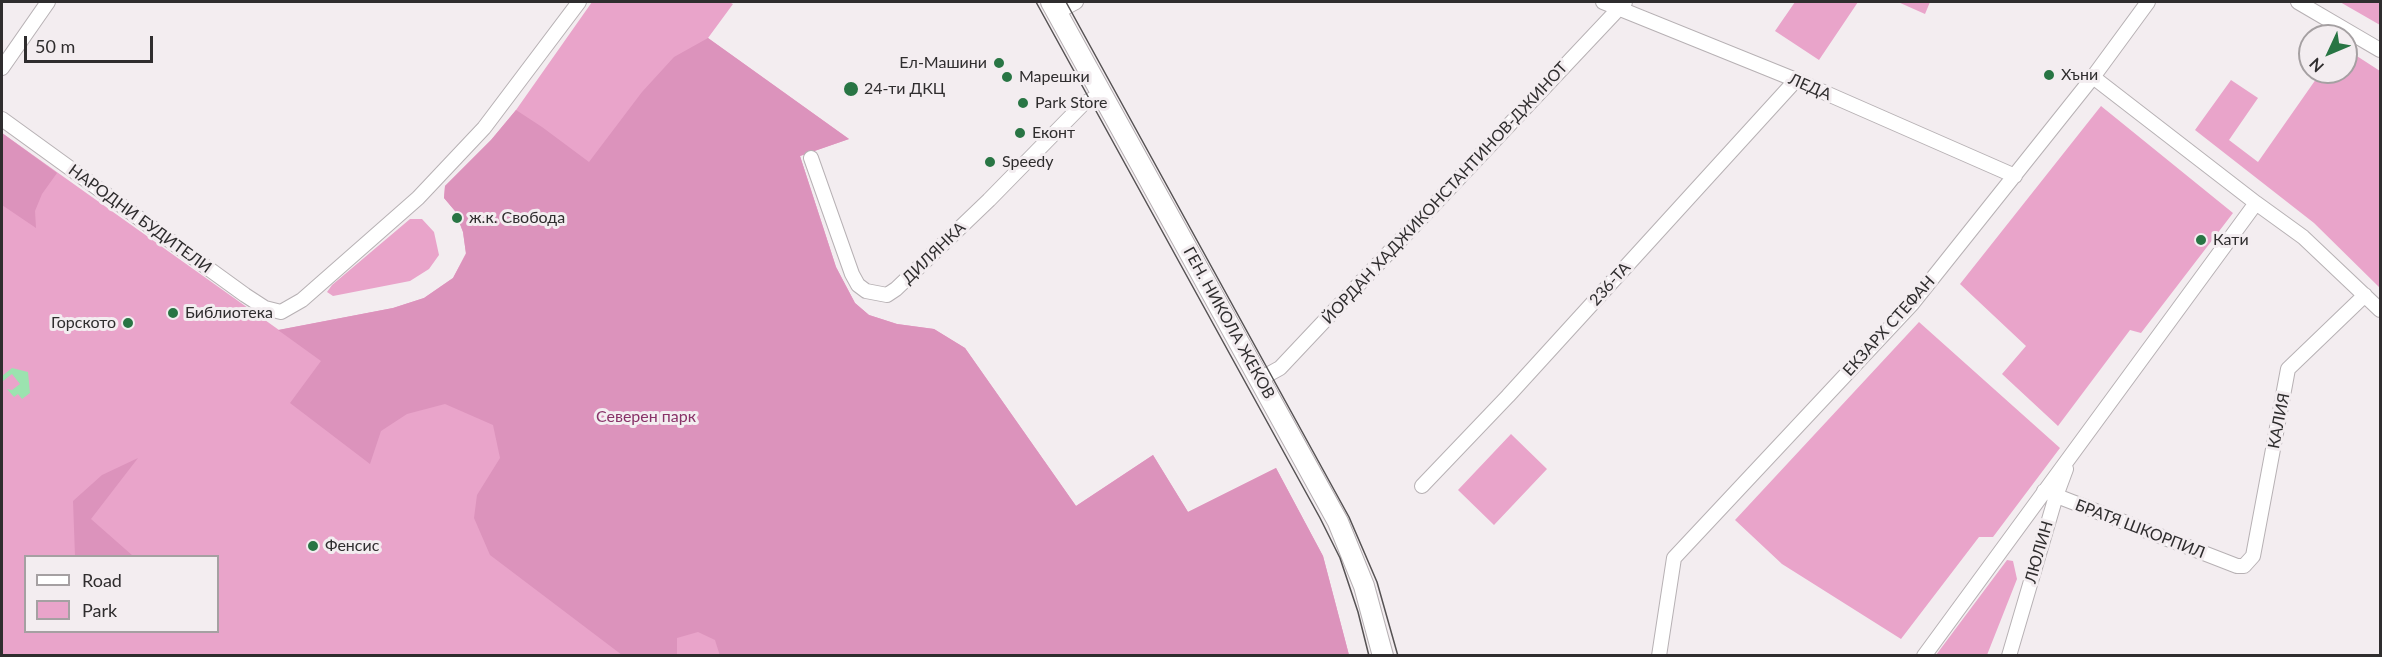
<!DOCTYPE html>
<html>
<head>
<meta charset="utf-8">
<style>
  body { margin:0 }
  #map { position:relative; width:2382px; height:657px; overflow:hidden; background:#f3edf0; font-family:Lato,sans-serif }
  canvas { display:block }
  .frame { position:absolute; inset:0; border:3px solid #2f2d2e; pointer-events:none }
  .legend { position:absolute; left:24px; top:555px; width:195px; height:78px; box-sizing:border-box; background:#f3edf0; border:2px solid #a5a0a2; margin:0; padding:8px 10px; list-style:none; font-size:18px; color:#2f2d2e }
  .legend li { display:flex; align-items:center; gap:12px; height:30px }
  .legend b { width:30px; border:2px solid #a5a0a2 }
  .north { position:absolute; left:2298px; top:24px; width:60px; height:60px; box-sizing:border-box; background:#f3edf0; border:2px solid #a5a0a2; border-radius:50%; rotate:226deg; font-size:16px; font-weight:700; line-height:24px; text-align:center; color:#2f2d2e }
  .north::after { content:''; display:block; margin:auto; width:21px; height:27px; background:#287544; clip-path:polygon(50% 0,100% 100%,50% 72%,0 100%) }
  .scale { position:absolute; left:24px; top:36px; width:129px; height:27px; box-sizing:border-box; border:3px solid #2f2d2e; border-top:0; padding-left:8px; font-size:18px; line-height:21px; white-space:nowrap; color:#2f2d2e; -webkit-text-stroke:4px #f3edf0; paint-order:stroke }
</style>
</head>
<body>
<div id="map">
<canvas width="2382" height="657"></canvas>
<div class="frame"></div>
<ul class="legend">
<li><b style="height:8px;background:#fff"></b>Road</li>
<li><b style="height:16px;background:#e9a4ca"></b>Park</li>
</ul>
<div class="north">N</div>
<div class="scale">50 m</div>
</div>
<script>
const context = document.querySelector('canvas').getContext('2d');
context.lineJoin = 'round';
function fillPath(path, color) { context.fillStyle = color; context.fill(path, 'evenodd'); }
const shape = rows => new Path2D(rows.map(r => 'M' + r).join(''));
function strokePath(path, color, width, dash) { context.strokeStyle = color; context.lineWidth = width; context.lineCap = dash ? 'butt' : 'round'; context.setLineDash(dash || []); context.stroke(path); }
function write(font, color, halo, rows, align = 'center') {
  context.font = font + ' Lato,sans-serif'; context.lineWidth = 6; context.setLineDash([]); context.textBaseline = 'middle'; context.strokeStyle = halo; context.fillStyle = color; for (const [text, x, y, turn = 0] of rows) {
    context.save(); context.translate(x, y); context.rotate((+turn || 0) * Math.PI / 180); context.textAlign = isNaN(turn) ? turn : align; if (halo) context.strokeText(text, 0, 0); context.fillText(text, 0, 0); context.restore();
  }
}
const green = shape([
  [592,2,729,2,733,4,708,38,849,139,800,156,836,267,855,303,869,315,897,324,934,329,965,348,1076,506,1153,455,1188,512,1276,468,1323,556,1349,655,2,656,2,133,279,330,393,308,424,298,453,278,466,253,463,232,455,211,444,198,445,186,491,140,516,110],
  [26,556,218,556,218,632,26,632],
  [1795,2,1858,2,1819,60,1775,31],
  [1898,2,1930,2,1925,14],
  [2340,2,2380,2,2380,25],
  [2346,49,2380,71,2380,288,2314,223,2195,130,2231,80,2258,98,2229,140,2258,162,2321,72,2346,72],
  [2101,106,2233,213,2141,333,2130,330,2058,426,2002,374,2026,346,1960,284],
  [410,219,422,219,434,232,439,255,429,269,410,281,333,296,327,292,332,285],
  [1919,322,2060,448,1993,537,1979,537,1901,639,1782,564,1735,520],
  [1511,434,1547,469,1494,525,1458,490],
  [2007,560,2013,561,2017,579,1987,655,1936,655]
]);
const forest = shape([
  [708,38,849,139,800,156,836,267,855,303,869,315,897,324,934,329,965,348,1076,506,1153,455,1188,512,1276,468,1323,556,1349,655,720,656,715,640,698,632,677,638,677,655,622,655,490,555,474,518,477,495,500,458,493,425,445,404,407,414,381,431,370,464,290,403,321,361,278,330,393,308,424,298,453,278,466,254,463,232,455,211,444,198,445,186,491,140,516,110,542,127,589,162,642,92,674,57],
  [2,133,57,173,42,194,35,211,36,228,2,205],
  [138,458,91,519,133,556,75,556,73,501,102,475]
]);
const water = shape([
  [12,368,28,372,30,393,22,399,18,394,14,397,7,389,12,390,20,384,12,374,3,381,2,379,2,376]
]);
const street = shape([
  [1603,2,1796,80,2015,176],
  [2298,2,2380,50],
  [1057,12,1076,2],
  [2,68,48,2],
  [2093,77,2256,203],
  [2,119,245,295,265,308,281,312,302,300,418,198,484,128,579,2],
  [811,158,852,274,858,285,866,291,887,295,896,289,989,200,1083,104,1102,94],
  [1260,379,1280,368,1625,2],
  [1422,486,1508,396,1796,80],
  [2044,491,2237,566,2244,566,2253,556,2288,369,2365,295],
  [1659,656,1674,558,1912,304,2093,77,2148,2],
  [1924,656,2256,203,2303,237,2380,310],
  [2009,656,2056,496,2066,469]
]);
const secondary = shape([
  [1051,2,1338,522,1364,586,1383,656]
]);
const tram = shape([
  [1036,2,1320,518,1340,558,1358,612,1369,656],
  [1066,2,1349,517,1377,582,1398,656]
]);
const markers = [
  [999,63,6,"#287544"],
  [2049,75,6,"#287544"],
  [1007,77,6,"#287544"],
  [851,89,8,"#287544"],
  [1023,103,6,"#287544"],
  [1020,133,6,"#287544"],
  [990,162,6,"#287544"],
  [457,218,6,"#287544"],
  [2201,240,6,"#287544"],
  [173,313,6,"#287544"],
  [128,323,6,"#287544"],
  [313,546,6,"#287544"]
];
const poiNames = [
  ["Ел-Машини",987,63,"right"],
  ["Хъни",2061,75],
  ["Марешки",1019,77],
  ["24-ти ДКЦ",864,89],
  ["Park Store",1035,103],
  ["Еконт",1032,133],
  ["Speedy",1002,162],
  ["ж.к. Свобода",469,218],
  ["Кати",2213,240],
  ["Библиотека",185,313],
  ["Горското",116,323,"right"],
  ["Фенсис",325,546]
];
const streetNames = [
  ["ЛЕДА",1810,87,23],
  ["ЙОРДАН ХАДЖИКОНСТАНТИНОВ-ДЖИНОТ",1445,193,-47],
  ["НАРОДНИ БУДИТЕЛИ",140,219,36],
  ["ДИЛЯНКА",934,253,-44],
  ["236-ТА",1610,284,-48],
  ["ГЕН. НИКОЛА ЖЕКОВ",1229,323,61],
  ["ЕКЗАРХ СТЕФАН",1889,326,-48],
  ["КАЛИЯ",2279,421,-79],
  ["БРАТЯ ШКОРПИЛ",2140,529,21],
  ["ЛЮЛИН",2039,552,-74]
];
const parkNames = [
  ["Северен парк",646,417]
];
fillPath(green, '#e9a4ca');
fillPath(forest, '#dc93bc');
fillPath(water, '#9be3af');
strokePath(street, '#b7b1b4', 16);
strokePath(secondary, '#b7b1b4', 22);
strokePath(street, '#fff', 14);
strokePath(secondary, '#fff', 20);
strokePath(tram, '#555253', 1.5);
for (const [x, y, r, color] of markers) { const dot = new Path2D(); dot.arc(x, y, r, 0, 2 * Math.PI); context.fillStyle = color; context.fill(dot); strokePath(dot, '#f3edf0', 2); }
write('16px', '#2f2d2e', '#f3edf0', poiNames, 'left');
write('16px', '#2f2d2e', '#f3edf0', streetNames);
write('16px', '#883268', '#f3edf0', parkNames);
</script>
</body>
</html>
